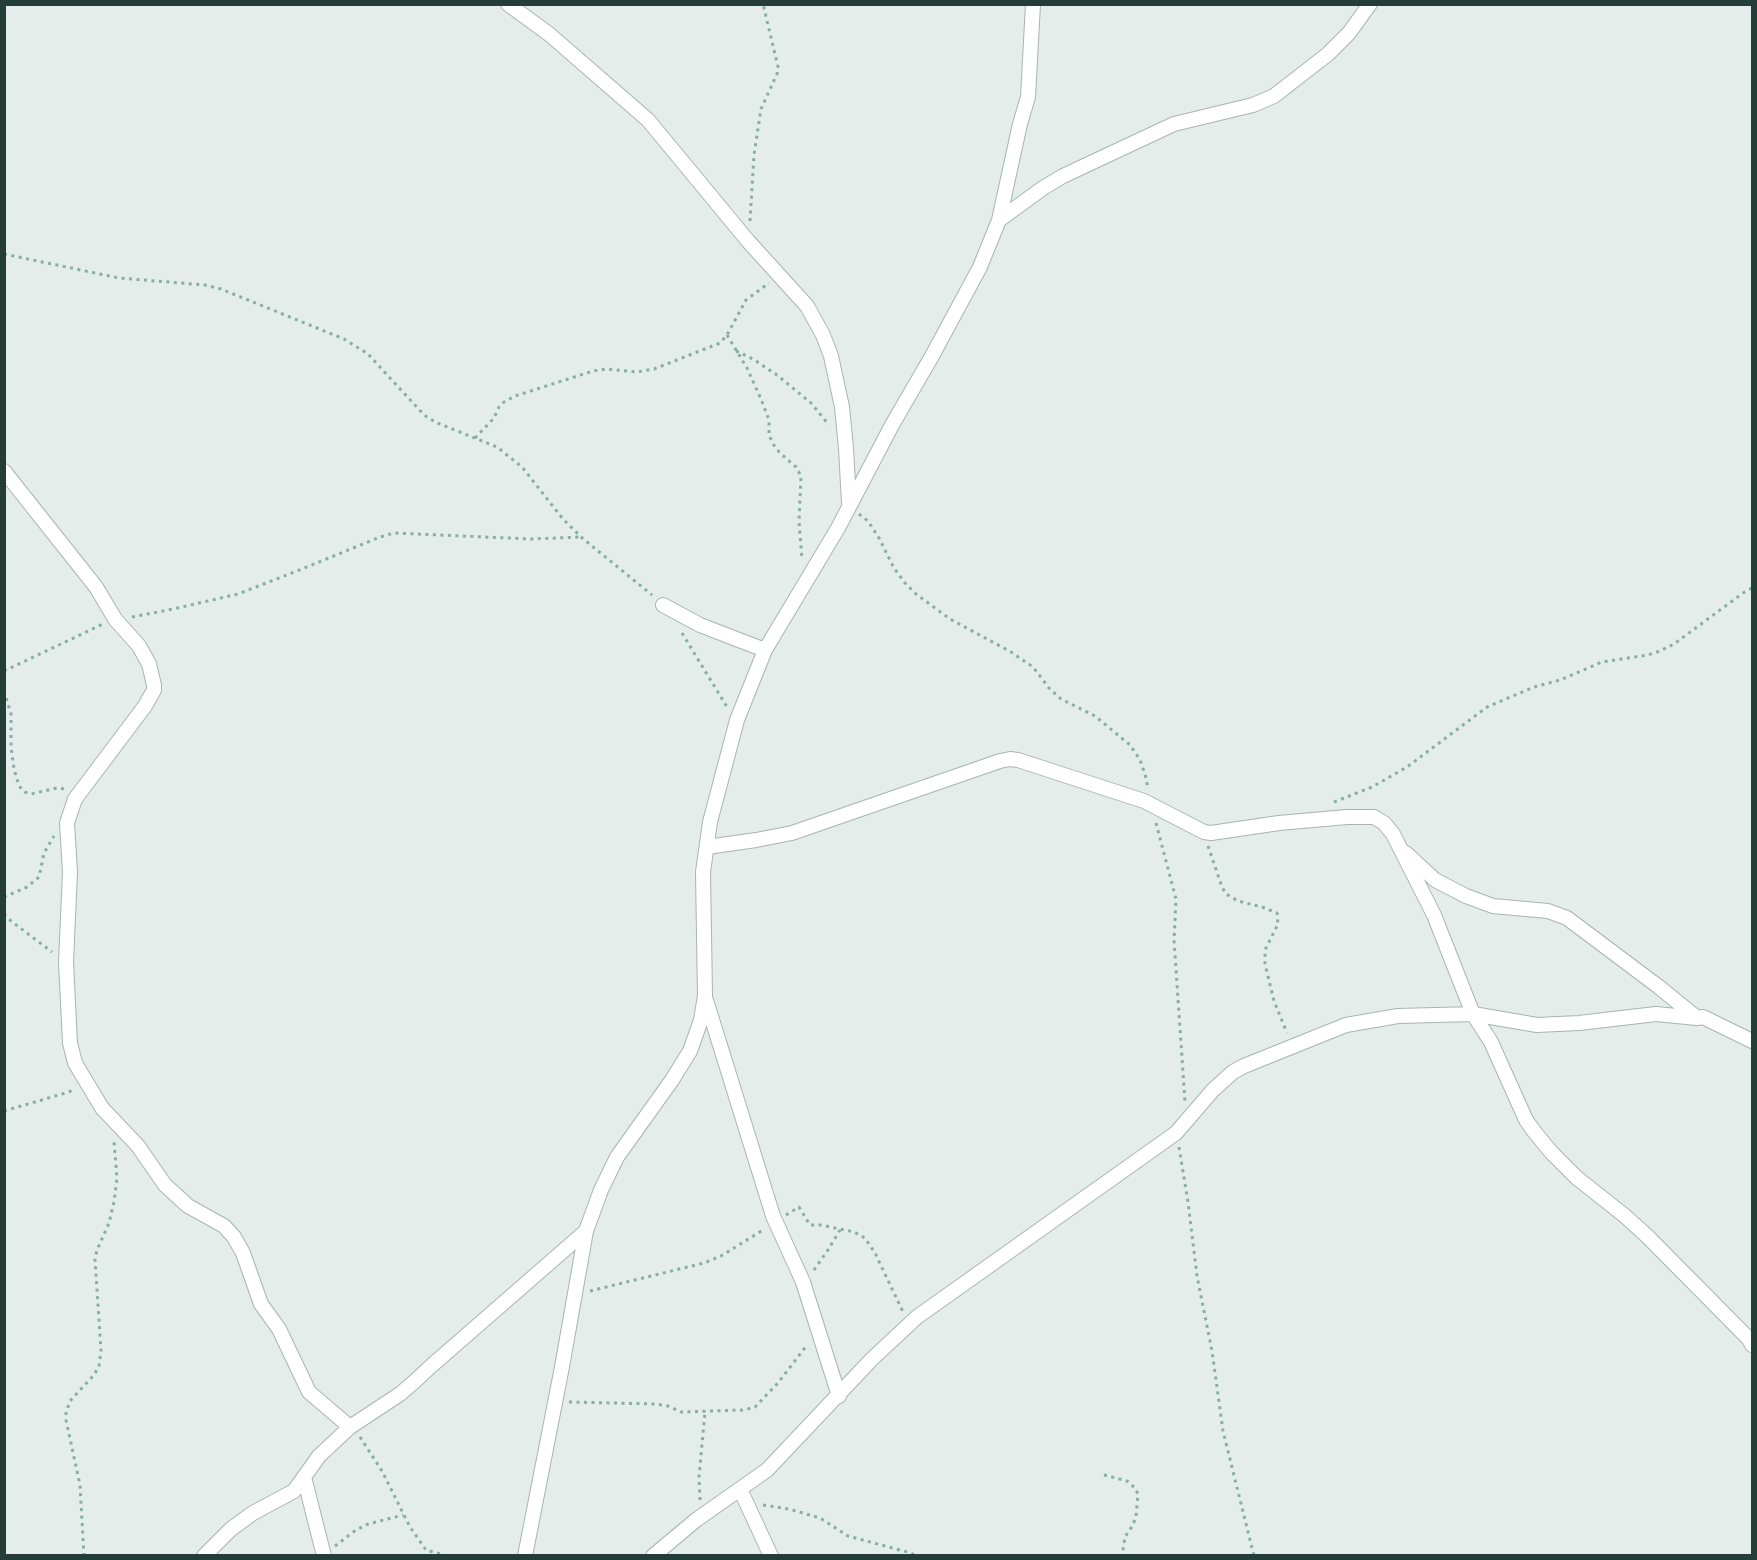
<!DOCTYPE html>
<html>
<head>
<meta charset="utf-8">
<style>
  body { margin:0 }
  #map { position:relative; width:1757px; height:1560px; overflow:hidden; background:#e4ede9; font-family:"Archivo Narrow",sans-serif }
  canvas { display:block }
  .frame { position:absolute; inset:0; border:6px solid #243d37; pointer-events:none }
</style>
</head>
<body>
<div id="map">
<canvas width="1757" height="1560"></canvas>
<div class="frame"></div>
</div>
<script>
const context = document.querySelector('canvas').getContext('2d');
context.lineJoin = 'round';
const shape = rows => new Path2D(rows.map(r => 'M' + r).join(''));
function strokePath(path, color, width, dash) { context.strokeStyle = color; context.lineWidth = width; context.lineCap = dash ? 'butt' : 'round'; context.setLineDash(dash || []); context.stroke(path); }
const path = shape([
  [750,221,754,155,761,109,777,74,778,67,763,4],
  [4,254,119,278,205,285,221,289,344,339,368,354,424,415,435,422,497,447,522,467,563,519,581,537,652,595],
  [727,335,747,368,761,399,769,420,769,435,773,444,780,453,796,467,801,476,799,522,802,559],
  [736,351,753,359,777,375,811,403,829,425],
  [475,438,494,418,499,407,504,402,515,396,593,371,607,369,637,372,654,369,720,343,727,335,746,300,769,283],
  [859,514,868,521,879,538,894,568,905,583,916,594,950,619,1011,652,1033,667,1049,688,1061,699,1095,716,1130,745,1140,760,1145,774,1148,788],
  [132,617,173,609,238,594,302,569,380,537,394,533,531,539,581,537],
  [682,633,727,707],
  [4,671,103,624],
  [4,691,11,714,11,747,14,769,19,786,25,792,31,794,57,788,65,789],
  [1334,802,1372,787,1407,767,1487,707,1534,687,1560,680,1602,662,1648,655,1660,651,1674,644,1743,593,1752,588],
  [1156,823,1176,899,1174,940,1185,1102],
  [1208,846,1222,887,1226,894,1238,901,1262,907,1277,913,1278,924,1265,950,1265,964,1274,1001,1287,1033],
  [4,897,27,887,39,877,44,853,54,836],
  [4,914,11,921,52,952],
  [4,1111,69,1092,74,1089],
  [1179,1147,1188,1202,1197,1276,1212,1351,1223,1431,1254,1556],
  [786,1215,799,1207,810,1225,821,1225,854,1232,865,1238,875,1253,903,1312],
  [814,1270,828,1250,840,1230],
  [590,1291,704,1263,721,1256,763,1230],
  [569,1402,656,1404,668,1406,681,1412,744,1410,755,1407,778,1383,807,1345],
  [360,1437,382,1471,410,1527,426,1550,448,1556],
  [1104,1475,1127,1481,1135,1488,1138,1494,1136,1516,1133,1525,1125,1537,1122,1556],
  [700,1500,699,1477,705,1412],
  [763,1505,789,1509,820,1518,848,1536,911,1553,916,1556],
  [335,1546,356,1530,368,1524,403,1515],
  [84,1556,80,1485,66,1420,66,1413,70,1401,94,1375,99,1366,101,1351,95,1259,97,1250,109,1223,114,1202,117,1178,114,1142]
]);
const minor = shape([
  [508,4,549,34,648,120,748,241,807,306,823,335,831,356,842,407,846,448,849,503],
  [999,220,1043,188,1063,176,1174,124,1253,105,1274,96,1328,54,1349,33,1370,4],
  [4,471,96,587,115,619,139,646,149,664,154,685,154,690,145,706,75,799,67,823,70,872,66,962,70,1043,75,1063,102,1108,138,1146,165,1185,188,1206,224,1226,234,1237,243,1253,261,1304,279,1329,309,1392,350,1427],
  [663,605,700,625,765,650],
  [707,847,756,840,792,833,1000,761,1010,759,1018,760,1144,801,1204,832,1211,833,1279,823,1347,817,1374,817,1384,823,1393,834,1400,848,1434,915,1473,1014,1491,1042,1526,1120,1533,1130,1551,1152,1577,1178,1625,1216,1647,1236,1749,1339,1752,1345],
  [1406,853,1435,880,1466,896,1493,906,1548,911,1567,918,1659,987,1697,1018],
  [706,1000,773,1216,803,1282,839,1396],
  [304,1477,324,1556],
  [740,1489,771,1556],
  [204,1556,231,1529,253,1513,294,1491,319,1456,350,1427,400,1394,414,1382,430,1367,586,1231],
  [525,1556,562,1367,586,1231,601,1190,617,1157,672,1080,690,1051,701,1020,705,996,703,872,710,822,737,720,765,650,838,528,892,425,932,356,980,267,999,220,1020,124,1028,97,1033,4],
  [653,1556,696,1520,767,1470,872,1359,917,1317,1176,1133,1213,1090,1233,1072,1244,1066,1346,1025,1398,1016,1473,1014,1537,1025,1579,1023,1656,1014,1697,1018,1703,1017,1752,1041]
]);
strokePath(minor, '#a7b5b0', 16);
strokePath(path, '#86aea3', 3, [3, 4.5]);
strokePath(minor, '#fff', 14);
</script>
</body>
</html>
